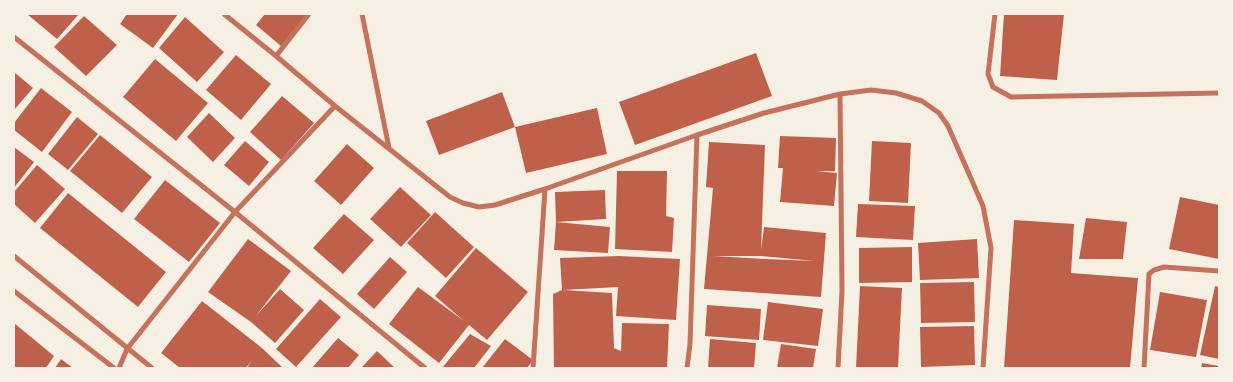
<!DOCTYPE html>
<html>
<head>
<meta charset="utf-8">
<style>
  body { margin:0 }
  #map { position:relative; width:1233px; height:382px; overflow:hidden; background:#f6efe4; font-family:Overpass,sans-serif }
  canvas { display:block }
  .frame { position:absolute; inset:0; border:15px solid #f6efe4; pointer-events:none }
</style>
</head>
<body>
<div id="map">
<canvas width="1233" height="382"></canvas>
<div class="frame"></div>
</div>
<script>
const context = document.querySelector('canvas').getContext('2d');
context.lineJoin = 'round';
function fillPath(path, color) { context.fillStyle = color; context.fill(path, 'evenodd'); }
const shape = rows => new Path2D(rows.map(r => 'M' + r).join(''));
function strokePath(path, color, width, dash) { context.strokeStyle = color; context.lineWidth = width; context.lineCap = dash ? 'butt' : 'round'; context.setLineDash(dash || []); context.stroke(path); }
const building = shape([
  [27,14,79,14,57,39],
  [127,14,178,14,153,48,120,24],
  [265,14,307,14,281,46,256,25],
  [1004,14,1064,14,1057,80,1000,76],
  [84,16,117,45,86,76,54,47],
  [185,17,224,52,197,82,159,48],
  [756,53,772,96,635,145,619,102],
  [236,55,271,84,241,120,206,90],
  [155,59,208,103,176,141,123,97],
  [14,72,33,88,14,110],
  [41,88,72,112,42,152,14,130,14,123],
  [502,92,515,127,439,155,426,121],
  [282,96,314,123,281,160,250,132],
  [597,108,607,154,526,173,515,127],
  [209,113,235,138,213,162,187,137],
  [77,117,98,134,68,170,48,154],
  [100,135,152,177,122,213,70,171],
  [780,136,836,138,835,171,816,171,837,173,834,206,780,202,783,168,778,168],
  [245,141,269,162,249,186,224,165],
  [872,141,911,143,908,203,869,201],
  [709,142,765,145,761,250,764,227,826,233,821,297,704,289,713,188,706,187],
  [713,256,761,256,815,261,765,259],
  [347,144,374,168,341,205,314,181],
  [14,147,34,162,14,188],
  [37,165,65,189,35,223,14,204,14,192],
  [617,171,667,171,666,216,674,218,672,252,615,249],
  [165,180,220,223,189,262,134,219],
  [400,187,431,215,401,247,370,219],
  [605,190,606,219,556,222,555,192],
  [68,193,166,272,138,307,40,228],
  [1180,197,1219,205,1219,259,1169,249],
  [858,204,915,206,913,240,856,237],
  [435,212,474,247,446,278,407,243],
  [344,214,374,240,343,274,313,248],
  [1086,218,1127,222,1123,259,1079,259],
  [1014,220,1074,224,1071,273,1138,278,1130,368,1004,368],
  [556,222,610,227,608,253,554,250],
  [248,239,291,271,255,317,280,289,304,310,275,343,251,322,208,292],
  [977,239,979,278,920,280,918,243],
  [912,247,912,282,859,283,859,248],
  [476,248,528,292,487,340,469,325,439,363,389,324,418,287,464,321,435,296],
  [619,256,680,259,676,320,616,316,618,287,563,290,612,293,614,348,621,351,622,323,669,324,667,368,554,368,553,294,562,290,560,258],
  [390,257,407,272,374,309,357,294],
  [974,282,975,322,921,323,920,283],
  [860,286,902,288,898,368,856,368],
  [1215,286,1219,287,1219,359,1200,355],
  [1160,292,1207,300,1196,357,1150,350],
  [320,299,341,317,296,367,276,349],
  [202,301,262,348,283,368,247,368,252,360,246,368,180,368,161,353],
  [768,302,823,309,818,346,763,340],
  [707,305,761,309,759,340,705,336],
  [14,323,54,356,46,368,14,368],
  [974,326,975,365,921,367,920,327],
  [470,334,491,346,474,368,442,368],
  [338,338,359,355,348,368,312,368],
  [505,339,533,360,527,368,482,368],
  [710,339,756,343,754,368,708,368],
  [781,344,816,349,813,368,777,368],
  [377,351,395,368,361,368],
  [61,359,73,368,55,368],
  [1202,363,1219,366,1219,368,1201,368]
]);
const minor = shape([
  [224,14,276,56],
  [309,14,276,56,335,106,450,197,463,203,479,207,495,205,545,189,697,135,764,113,840,94],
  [362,14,389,148],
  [995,14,988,74,993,87,1011,97,1219,93],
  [14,37,235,212,425,368],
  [14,256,152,368],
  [14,291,114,368],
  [119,368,127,349,235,212,335,106],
  [533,368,545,189],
  [687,368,690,344,697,135],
  [838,368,842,291,840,94,871,90,896,93,922,101,939,113,948,126,983,206,991,248,983,368],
  [1144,368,1149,274,1154,270,1164,267,1219,271]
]);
fillPath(building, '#bf614a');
strokePath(minor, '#c5725c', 5);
</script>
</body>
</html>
